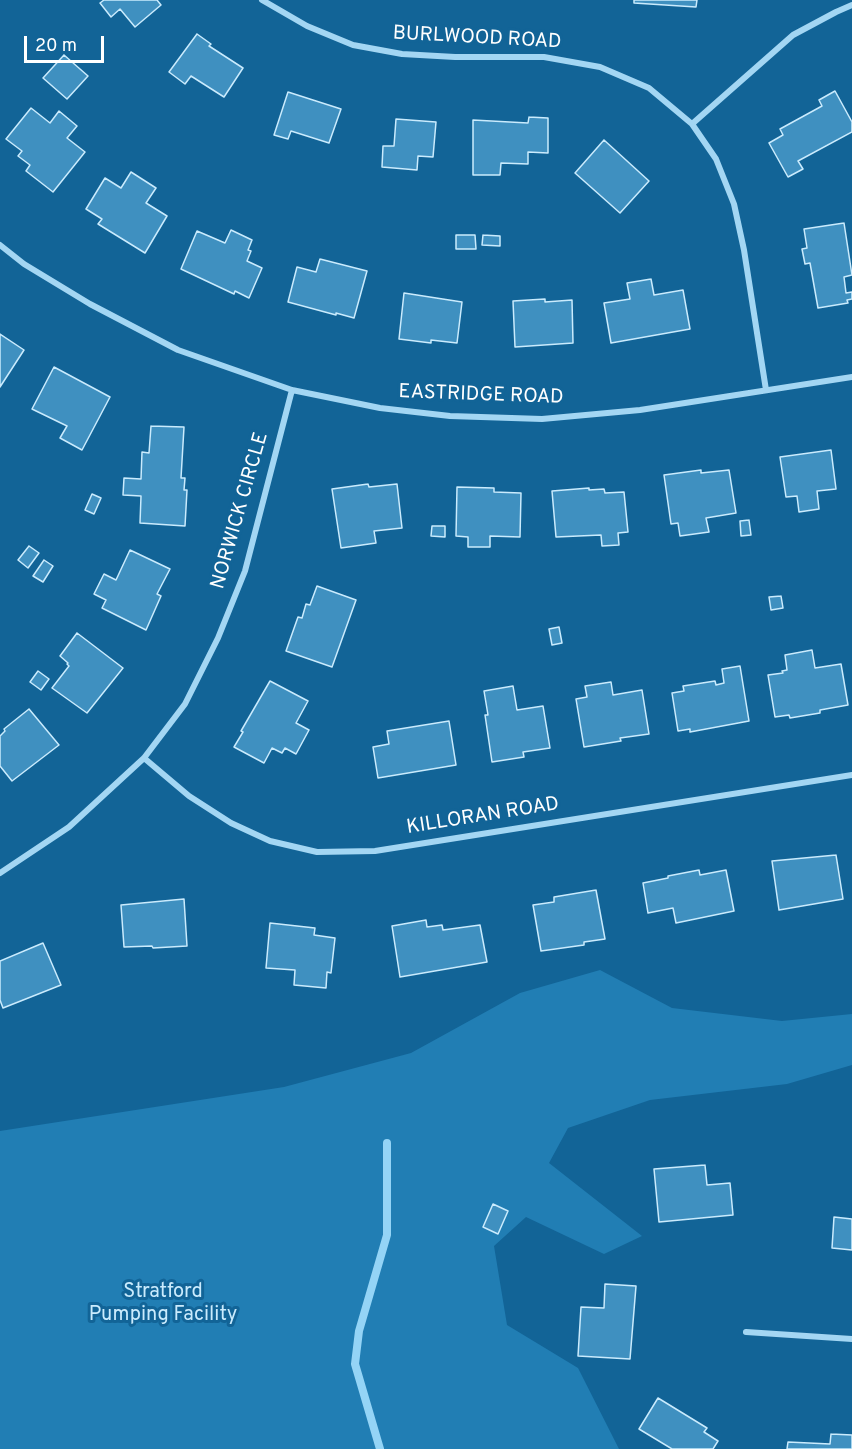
<!DOCTYPE html>
<html>
<head>
<meta charset="utf-8">
<style>
  body { margin:0 }
  #map { position:relative; width:852px; height:1449px; overflow:hidden; background:#126497; font-family:Overpass,sans-serif }
  canvas { display:block }
  .scale { position:absolute; left:24px; top:36px; width:80px; height:27px; box-sizing:border-box; border:3px solid #fff; border-top:0; padding-left:8px; font-size:18px; line-height:21px; white-space:nowrap; color:#fff; -webkit-text-stroke:4px #126497; paint-order:stroke }
</style>
</head>
<body>
<div id="map">
<canvas width="852" height="1449"></canvas>
<div class="scale">20 m</div>
</div>
<script>
const context = document.querySelector('canvas').getContext('2d');
context.lineJoin = 'round';
function fillPath(path, color) { context.fillStyle = color; context.fill(path, 'evenodd'); }
const shape = rows => new Path2D(rows.map(r => 'M' + r).join(''));
function strokePath(path, color, width, dash) { context.strokeStyle = color; context.lineWidth = width; context.lineCap = dash ? 'butt' : 'round'; context.setLineDash(dash || []); context.stroke(path); }
function write(font, color, halo, rows, align = 'center') {
  context.font = font + ' Overpass,sans-serif'; context.lineWidth = 6; context.setLineDash([]); context.textBaseline = 'middle'; context.strokeStyle = halo; context.fillStyle = color; for (const [text, x, y, turn = 0] of rows) {
    context.save(); context.translate(x, y); context.rotate((+turn || 0) * Math.PI / 180); context.textAlign = isNaN(turn) ? turn : align; if (halo) context.strokeText(text, 0, 0); context.fillText(text, 0, 0); context.restore();
  }
}
const green = shape([
  [600,970,672,1008,782,1021,852,1014,852,1065,787,1084,650,1100,568,1128,549,1163,642,1236,604,1254,526,1217,494,1246,507,1325,578,1368,619,1449,0,1449,0,1131,284,1087,411,1053,520,993]
]);
const stream = shape([
  [380,1449,355,1364,359,1331,387,1235,387,1143]
]);
const building = shape([
  [104,0,157,0,161,5,135,27,120,9,111,17,100,3,104,0],
  [634,0,697,0,696,7,634,3,634,0],
  [197,34,211,44,209,46,243,68,224,97,191,76,185,84,169,72,197,34],
  [64,55,88,76,67,99,43,78,64,55],
  [835,91,852,122,852,132,798,161,803,169,788,177,769,143,783,135,780,129,822,106,819,100,835,91],
  [288,92,341,109,329,143,291,131,288,139,274,135,288,92],
  [31,108,50,123,59,111,77,126,67,138,85,152,53,192,26,171,30,165,18,156,22,151,6,139,31,108],
  [529,117,548,118,548,153,528,152,528,164,501,163,500,175,473,175,473,120,528,123,529,117],
  [396,119,436,122,433,157,418,156,417,170,382,167,383,146,394,146,396,119],
  [604,140,649,181,620,213,575,173,604,140],
  [131,172,156,188,146,203,167,216,145,253,98,224,102,219,86,209,105,178,121,188,131,172],
  [844,223,852,275,844,277,846,293,852,292,852,299,847,300,848,303,818,308,810,263,805,264,802,249,807,248,804,229,844,223],
  [231,230,252,240,248,250,251,251,247,261,262,268,249,298,235,291,234,294,181,269,197,231,225,243,231,230],
  [456,235,475,235,476,249,456,249,456,235],
  [483,235,500,236,500,246,482,245,483,235],
  [320,259,367,271,354,318,336,313,336,315,288,302,297,267,316,272,320,259],
  [651,279,654,295,683,290,690,329,611,343,604,303,630,299,627,283,651,279],
  [404,293,462,302,457,343,431,340,431,343,399,339,404,293],
  [545,299,545,302,572,300,573,343,515,347,513,301,545,299],
  [0,334,24,350,0,387,0,334],
  [54,367,110,397,82,450,60,438,67,426,32,409,54,367],
  [151,426,184,427,181,478,185,478,184,490,187,490,185,526,140,523,141,496,123,495,124,478,141,479,142,452,149,453,151,426],
  [831,450,836,489,817,491,819,509,799,512,797,496,786,497,780,457,831,450],
  [701,470,701,473,729,470,736,513,706,518,709,532,680,536,678,523,671,524,664,475,701,470],
  [368,484,369,487,397,484,402,528,374,531,376,543,341,548,332,489,368,484],
  [457,487,494,488,494,492,521,493,520,537,490,536,490,547,468,547,468,537,456,536,457,487],
  [589,488,589,490,604,489,605,493,624,492,628,532,618,533,619,545,602,546,601,535,556,537,552,491,589,488],
  [92,494,101,498,94,514,85,510,92,494],
  [749,520,751,535,741,536,740,521,749,520],
  [432,526,445,526,445,537,431,536,432,526],
  [29,546,39,553,28,568,18,560,29,546],
  [130,550,170,569,157,594,161,596,146,630,102,608,106,600,94,594,104,574,116,580,130,550],
  [44,560,53,566,43,582,33,576,44,560],
  [317,586,356,600,332,667,286,651,298,617,302,618,306,604,310,605,317,586],
  [781,596,783,608,771,610,769,597,781,596],
  [559,627,562,643,552,645,549,629,559,627],
  [77,633,123,668,87,713,52,688,69,666,67,664,68,663,60,656,77,633],
  [812,650,815,668,841,664,848,705,820,710,820,713,790,718,789,715,775,717,768,675,783,673,782,671,787,670,785,655,812,650],
  [740,666,749,721,690,732,690,729,678,731,672,693,684,691,683,686,715,681,716,685,724,683,722,669,740,666],
  [38,671,49,679,41,690,30,682,38,671],
  [270,681,308,701,296,723,309,730,296,754,285,748,282,753,272,748,264,763,234,747,243,732,241,731,270,681],
  [611,682,613,695,642,690,649,734,620,738,621,741,584,747,576,699,587,697,585,686,611,682],
  [513,686,517,710,543,706,550,748,523,752,524,757,492,762,485,715,488,715,484,691,513,686],
  [29,709,59,745,12,781,0,766,0,736,5,731,4,729,29,709],
  [449,721,456,765,378,778,373,747,389,744,387,731,449,721],
  [836,855,843,899,779,910,772,861,836,855],
  [699,870,700,875,726,870,734,911,676,923,673,908,648,913,643,883,668,878,668,876,699,870],
  [596,890,605,939,584,942,584,945,541,951,533,905,554,902,554,897,596,890],
  [184,899,187,946,153,948,152,946,124,947,121,905,184,899],
  [426,920,427,927,442,925,443,930,480,925,487,962,400,977,392,926,426,920],
  [270,923,315,928,314,935,335,938,331,973,327,972,326,988,294,985,295,970,266,968,270,923],
  [43,943,61,985,3,1008,0,1000,0,961,43,943],
  [705,1165,707,1185,730,1183,733,1215,659,1222,654,1169,705,1165],
  [493,1204,508,1211,498,1234,483,1227,493,1204],
  [834,1217,852,1219,852,1250,832,1248,834,1217],
  [605,1284,636,1286,630,1359,578,1356,581,1307,604,1308,605,1284],
  [658,1398,707,1428,704,1432,718,1441,713,1449,672,1449,639,1429,658,1398],
  [831,1434,852,1435,852,1449,787,1449,788,1442,830,1444,831,1434]
]);
const minor = shape([
  [262,0,307,26,353,45,402,54,455,57,544,57,600,67,649,88,692,124,716,159,734,204,744,250,766,390],
  [692,124,793,35,836,12,852,5],
  [0,245,24,264,90,304,178,350,292,390,380,408,450,416,542,419,640,410,852,377],
  [144,758,189,796,231,823,270,841,317,852,375,851,852,775],
  [0,873,69,827,144,758,185,704,218,638,245,571,292,390],
  [746,1332,852,1339]
]);
const streetNames = [
  ["BURLWOOD ROAD",477,39,3],
  ["EASTRIDGE ROAD",481,396,2],
  ["NORWICK CIRCLE",241,511,-74],
  ["KILLORAN ROAD",483,817,-9]
];
const parkNames = [
  ["Stratford",163,1293],
  ["Pumping Facility",163,1316]
];
fillPath(green, '#217eb4');
strokePath(stream, '#94d4f6', 8);
fillPath(building, '#3f90c0');
strokePath(building, '#caebfd', 1.5);
strokePath(minor, '#a3d6f3', 6);
write('20px', '#fff', '#126497', streetNames);
write('20px', '#caebfd', '#126497', parkNames);
</script>
</body>
</html>
